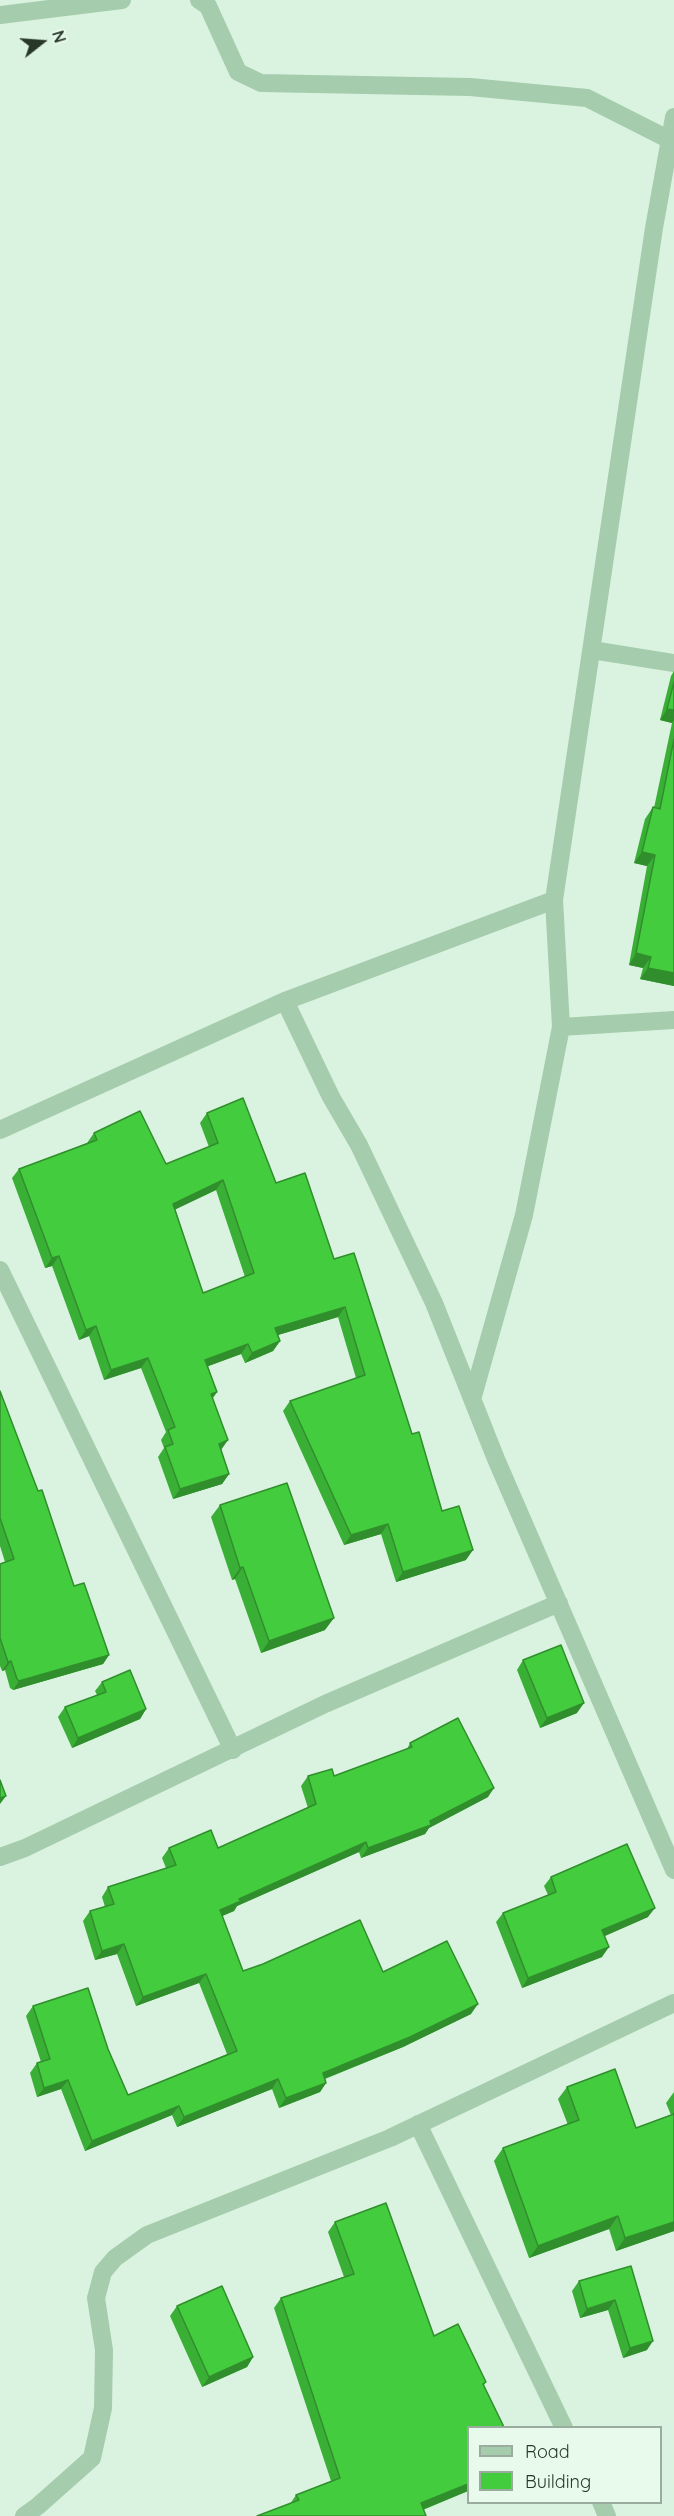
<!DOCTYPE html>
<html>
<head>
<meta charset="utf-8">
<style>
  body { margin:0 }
  #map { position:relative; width:674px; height:2516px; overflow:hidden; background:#daf3e0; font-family:Quicksand,sans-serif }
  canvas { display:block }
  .legend { position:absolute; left:467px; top:2426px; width:195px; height:78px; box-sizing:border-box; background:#e7faec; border:2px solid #9aac9e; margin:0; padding:8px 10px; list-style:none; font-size:18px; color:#273728 }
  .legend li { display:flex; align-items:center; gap:12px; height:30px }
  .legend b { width:30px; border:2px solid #9aac9e }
  .north { position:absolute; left:12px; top:12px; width:60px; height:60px; -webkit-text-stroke:4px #e7faec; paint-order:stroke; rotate:73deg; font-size:16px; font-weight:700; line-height:24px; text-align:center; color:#273728 }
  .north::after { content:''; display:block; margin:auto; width:21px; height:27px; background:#273728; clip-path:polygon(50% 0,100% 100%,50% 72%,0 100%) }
</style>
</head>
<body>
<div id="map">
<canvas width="674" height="2516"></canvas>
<ul class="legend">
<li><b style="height:8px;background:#a5ccac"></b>Road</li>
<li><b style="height:16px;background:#44cc3f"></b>Building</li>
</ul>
<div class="north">N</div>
</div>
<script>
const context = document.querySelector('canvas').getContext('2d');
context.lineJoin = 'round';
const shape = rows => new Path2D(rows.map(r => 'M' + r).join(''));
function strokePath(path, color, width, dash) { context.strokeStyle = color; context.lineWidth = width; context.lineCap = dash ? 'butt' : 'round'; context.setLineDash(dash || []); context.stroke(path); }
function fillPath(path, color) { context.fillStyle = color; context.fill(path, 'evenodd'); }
const street = shape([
  [199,0,208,6,238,72,261,83,470,87,587,98,670,140],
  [0,15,122,0],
  [592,650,674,663],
  [554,900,561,1027],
  [285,1001,331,1097,359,1145,434,1303,496,1459,674,1870],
  [0,1130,285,1001,554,900,654,228,674,117],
  [0,1270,233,1750],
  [473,1396,524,1215,561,1027,674,1020],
  [0,1857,25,1848,325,1704,559,1603],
  [418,2124,564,2428],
  [601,2502,607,2516],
  [24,2516,38,2506,92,2458,103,2408,104,2350,96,2298,103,2272,115,2258,147,2235,390,2138,674,2003]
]);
const wall = shape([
  [674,671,674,986,640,979,643,968,629,965,647,866,634,863,645,819,653,807,654,808,672,723,660,720,671,676],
  [207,1113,276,1183,334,1259,412,1434,442,1511,466,1560,396,1582,381,1534,344,1545,283,1411,290,1401,356,1378,338,1317,278,1335,280,1341,273,1351,245,1363,241,1354,208,1366,217,1392,212,1399,221,1450,229,1474,222,1484,173,1499,158,1457,164,1448,161,1440,166,1432,141,1368,104,1380,89,1336,79,1340,52,1266,45,1268,12,1178,19,1169,87,1143,94,1133,166,1164,209,1147,200,1123],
  [216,1190,245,1277,203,1293,175,1209],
  [0,1391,74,1586,109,1655,103,1664,13,1690,10,1688,5,1670,2,1671,0,1666,0,1564,5,1562,0,1546],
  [220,1505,325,1630,261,1653,235,1579,232,1580,211,1517],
  [523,1660,577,1713,540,1728,517,1670],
  [102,1682,146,1709,140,1719,72,1748,58,1717,65,1707,97,1695,95,1691],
  [410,1743,488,1797,429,1828,425,1834,361,1858,359,1852,237,1906,234,1911,222,1916,243,1971,383,1972,471,2014,403,2047,325,2079,326,2083,320,2092,279,2108,272,2089,177,2127,172,2115,85,2151,61,2089,37,2097,30,2073,37,2063,41,2062,26,2016,33,2006,108,2049,128,2095,227,2054,199,1983,136,2006,117,1954,95,1960,83,1921,90,1911,105,1907,102,1897,108,1887,166,1868,162,1858,169,1848,218,1848,308,1808,301,1786,308,1776,334,1776,407,1749],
  [551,1877,648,1917,604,1936,602,1957,522,1988,496,1922,503,1913,548,1895,544,1886],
  [567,2087,636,2128,671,2115,666,2103,674,2092,674,2231,616,2251,609,2229,529,2258,494,2161,503,2148,568,2125,558,2099],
  [335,2222,434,2336,486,2382,484,2385,468,2427,468,2491,423,2510,290,2504,296,2495,331,2481,274,2308,281,2298,344,2277,328,2232],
  [631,2266,647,2350,623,2358,608,2310,580,2318,572,2291,579,2281],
  [177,2306,253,2357,247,2367,202,2387,170,2316]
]);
const shadedWall = shape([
  [667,709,674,710,674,720,672,723,660,720],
  [642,852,655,855,647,866,634,863],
  [636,953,651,957,643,968,629,965],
  [648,968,674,973,674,986,640,979],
  [223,1180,216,1190,166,1214,173,1204],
  [59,1256,52,1266,45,1268,52,1258],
  [345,1307,338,1317,268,1338,275,1328],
  [96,1326,89,1336,79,1340,86,1330],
  [280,1341,273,1351,245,1363,252,1353],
  [248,1344,241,1354,198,1370,205,1360],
  [148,1358,141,1368,104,1380,111,1370],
  [217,1392,210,1402,211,1394],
  [228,1440,221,1450,219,1444],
  [229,1474,222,1484,173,1499,180,1489],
  [388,1524,381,1534,344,1545,351,1535],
  [473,1550,466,1560,396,1582,403,1572],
  [243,1567,235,1579,232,1580,240,1568],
  [334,1618,325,1630,261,1653,269,1641],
  [109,1655,103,1664,13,1690,19,1681],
  [11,1661,5,1670,2,1671,8,1662],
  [584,1703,577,1713,540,1728,547,1718],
  [146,1709,140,1719,72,1748,78,1738],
  [494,1788,488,1797,429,1828,425,1834,361,1858,368,1848,430,1821],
  [6,1796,0,1804,0,1798],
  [366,1842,359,1852,237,1906,234,1911,213,1920,220,1910,239,1899],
  [655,1908,648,1917,596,1940,602,1930],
  [124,1944,117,1954,95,1960,102,1951],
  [609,1947,602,1957,522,1988,528,1978],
  [206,1974,199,1983,136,2006,143,1997],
  [478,2004,471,2014,403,2047,316,2082,323,2073],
  [278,2079,272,2089,177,2127,184,2117],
  [68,2080,61,2089,37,2097,44,2088],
  [326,2083,320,2092,279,2108,286,2098],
  [179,2106,172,2115,85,2151,92,2141],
  [618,2216,609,2229,529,2258,538,2246],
  [674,2222,674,2231,616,2251,625,2238],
  [615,2300,608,2310,580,2318,587,2309],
  [653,2341,647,2350,623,2358,630,2348],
  [253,2357,247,2367,202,2387,209,2377],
  [468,2484,468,2491,414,2513,421,2503]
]);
const building = shape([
  [674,682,674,710,667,709,674,682],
  [674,739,674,973,648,968,651,957,636,953,655,855,642,852,653,807,660,809,674,739],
  [243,1098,276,1183,305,1173,334,1259,354,1253,412,1434,419,1432,442,1511,459,1506,473,1550,403,1572,388,1524,351,1535,290,1401,365,1375,345,1307,275,1328,280,1341,252,1353,248,1344,205,1360,217,1392,211,1394,228,1440,219,1444,229,1474,180,1489,165,1447,173,1444,168,1430,175,1427,148,1358,111,1370,96,1326,86,1330,59,1256,52,1258,19,1169,97,1140,94,1133,140,1111,166,1164,218,1143,207,1113,243,1098],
  [223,1180,254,1273,203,1293,173,1204,223,1180],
  [0,1391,38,1491,42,1490,74,1586,84,1583,109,1655,19,1681,17,1679,11,1661,8,1662,0,1638,0,1564,14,1559,0,1518,0,1391],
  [287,1483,334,1618,269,1641,243,1567,240,1568,220,1505,287,1483],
  [561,1645,584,1703,547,1718,523,1660,561,1645],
  [130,1670,146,1709,78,1738,65,1707,106,1692,102,1682,130,1670],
  [458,1718,494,1788,430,1821,431,1825,368,1848,366,1842,239,1899,241,1901,220,1910,243,1971,263,1964,360,1920,383,1972,447,1941,478,2004,410,2037,323,2073,326,2083,286,2098,278,2079,184,2117,179,2106,92,2141,68,2080,44,2088,37,2063,50,2059,33,2006,88,1988,108,2049,128,2095,237,2051,206,1974,143,1997,124,1944,102,1951,90,1911,114,1904,108,1887,176,1865,169,1848,211,1830,218,1848,316,1804,308,1776,332,1769,334,1776,412,1747,410,1743,458,1718],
  [0,1780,6,1796,0,1798,0,1780],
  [627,1844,655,1908,602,1930,609,1947,528,1978,503,1913,556,1892,551,1877,627,1844],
  [615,2069,636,2128,674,2114,674,2222,625,2238,618,2216,538,2246,503,2148,579,2120,567,2087,615,2069],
  [386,2203,434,2336,458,2324,486,2382,483,2384,504,2427,468,2427,468,2484,421,2503,426,2516,257,2516,299,2500,296,2495,340,2478,281,2298,354,2274,335,2222,386,2203],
  [631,2266,653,2341,630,2348,615,2300,587,2309,579,2281,631,2266],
  [222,2286,253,2357,209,2377,177,2306,222,2286]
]);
strokePath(street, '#a5ccac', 18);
fillPath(wall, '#3aaf36');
fillPath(shadedWall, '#308f2c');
fillPath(building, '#44cc3f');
strokePath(building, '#308f2c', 1.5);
</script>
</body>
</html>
